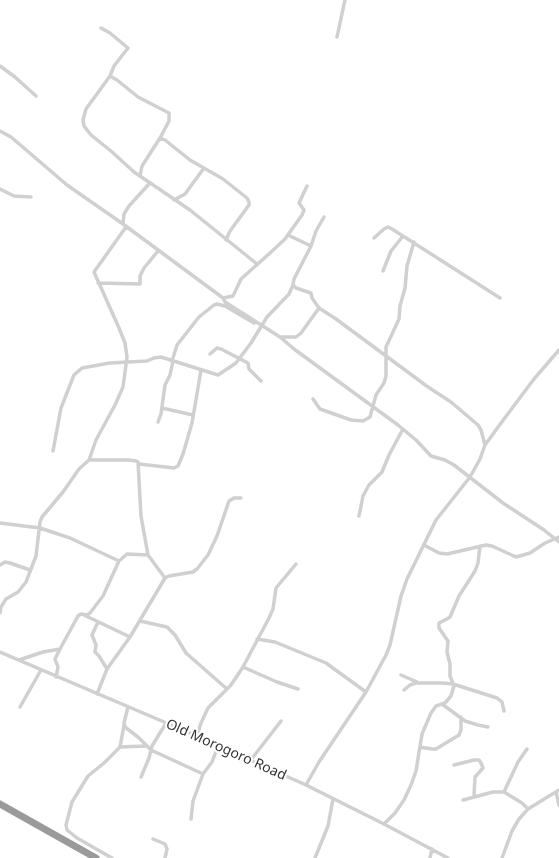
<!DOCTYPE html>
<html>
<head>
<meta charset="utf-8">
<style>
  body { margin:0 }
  canvas { display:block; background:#fff }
</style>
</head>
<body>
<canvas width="559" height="858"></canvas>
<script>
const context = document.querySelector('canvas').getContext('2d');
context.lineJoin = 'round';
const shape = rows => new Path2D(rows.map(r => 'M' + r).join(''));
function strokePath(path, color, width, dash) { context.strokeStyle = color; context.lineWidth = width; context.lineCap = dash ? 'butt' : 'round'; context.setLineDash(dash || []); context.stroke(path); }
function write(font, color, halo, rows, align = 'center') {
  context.font = font + ' "Noto Sans",sans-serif'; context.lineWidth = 4; context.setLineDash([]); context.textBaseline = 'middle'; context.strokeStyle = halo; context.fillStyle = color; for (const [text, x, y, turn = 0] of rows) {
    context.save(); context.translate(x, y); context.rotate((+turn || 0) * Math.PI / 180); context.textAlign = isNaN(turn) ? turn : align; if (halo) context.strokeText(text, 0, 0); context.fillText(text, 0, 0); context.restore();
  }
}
const street = shape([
  [101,28,110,33,128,48,114,66,110,76,86,109,83,120,84,126,91,135,111,151,134,172,190,210,257,264],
  [337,37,345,0],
  [0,66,15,77,36,96],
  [110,76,117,80,138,97,169,113,169,121,160,138,142,166,140,176],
  [0,131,11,137,67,185,123,224,223,298,225,302,280,337,294,349,398,425,416,440,431,456,445,460,454,465,503,503,544,530,559,542],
  [160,138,165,140,190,160,223,179,247,198,249,202,249,205,230,231,226,240],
  [0,189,14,196,31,197],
  [174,200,185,194,204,168],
  [324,217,316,231,311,246,294,279,293,285,296,288,311,293,312,298,319,308,336,319,428,387,451,402,478,425,481,430,485,445],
  [123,224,124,214,129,206,149,184],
  [288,235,311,246],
  [374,238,384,229,388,227,392,229,500,298],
  [383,271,391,251,403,236],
  [98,283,140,284,140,276,144,268,158,251],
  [223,298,233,296,241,279,270,253,285,239,302,215,304,210,299,203,307,186],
  [281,337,296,337,301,333,319,308],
  [210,354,217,348,221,349,248,363,249,369,261,381],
  [172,361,177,345,199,317,214,305,217,304,225,306,254,323],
  [313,399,320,409,351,420,363,421,370,417,376,395,384,383,386,376,386,347,399,319,400,306,405,288,407,266,414,242],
  [162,408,193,415],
  [158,422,161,414,165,385,170,375,173,361],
  [53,451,61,408,74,375,82,368,110,363,147,361,154,358,161,357,218,375,236,363,251,343,267,317,289,294,293,285],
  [89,460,129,460,136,461,138,462,141,516,148,555,165,578],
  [139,464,174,468,178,466,183,454,192,423,201,370],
  [359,516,363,496,369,485,382,472,389,455,403,429],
  [0,523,40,528,70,538,119,561],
  [424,545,439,553,447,554,486,545,492,546,516,557,530,553,545,543,559,537],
  [0,565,5,562,10,563,30,570],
  [0,613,1,607,6,599,18,592,26,582,36,556,40,522,42,517,63,492,79,469,89,460,96,440,115,405,123,387,127,357,125,343,119,328,94,272,126,227],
  [84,615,130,637],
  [140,621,167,627,175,635,186,653,227,689],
  [98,622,92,635,96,645,95,652,99,656,107,669],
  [257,639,275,642,326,663,366,692],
  [0,652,197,736,306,785,384,824,448,858],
  [19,660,43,652,60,649],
  [243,667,277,682,298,689],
  [401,675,417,682],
  [56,677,58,667,55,659,60,649,78,616,81,614,87,615,90,613,103,596,119,561,127,554,148,555],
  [404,690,410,685,416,683,442,683,453,684,497,698,502,702,504,711],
  [97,694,107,669,130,637,165,578,169,576,193,572,197,569,208,555,217,536,229,501,234,498,241,498],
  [442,704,465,721,478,725,488,727],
  [20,707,41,670],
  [128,707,124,723,125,727,138,737,151,750,203,774],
  [197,736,201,723,208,708,231,685,243,667,269,618,273,609,276,588,296,564],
  [120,747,146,746],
  [420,747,432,749,436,749,459,735,461,730,461,717],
  [250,761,281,721],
  [454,765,474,760,479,760,481,763,483,768,475,777,474,796],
  [141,777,149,758,152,746,166,723],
  [306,785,319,762,366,692,386,655,390,645,401,596,407,579,436,520,470,477,480,459,485,445,504,419,534,379,559,350],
  [504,792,518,762,527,749],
  [556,792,559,805],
  [463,800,493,792,504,792,522,803,528,809],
  [191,819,193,801,203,774,212,762,218,746],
  [384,824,395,813,404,800,411,785,416,771,422,734,431,713,436,706,445,703,451,696,454,686,450,676,450,664,447,652,448,641,439,628,439,623,447,619,450,617,459,596,475,571,478,563,480,546],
  [153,839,165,844,167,849,165,858],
  [112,858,77,838,67,830,66,825,72,802,88,776,104,763,120,747,124,725],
  [315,858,328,826,333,799],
  [430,858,432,849],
  [502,858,512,831,519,819,528,809,559,790]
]);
const highway = shape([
  [0,804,96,858]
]);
const streetNames = [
  ["Old Morogoro Road",226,750,24]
];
strokePath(street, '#d0d0d0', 3.5);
strokePath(highway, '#9a9a9a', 7);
write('14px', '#333', '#fff', streetNames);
</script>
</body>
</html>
